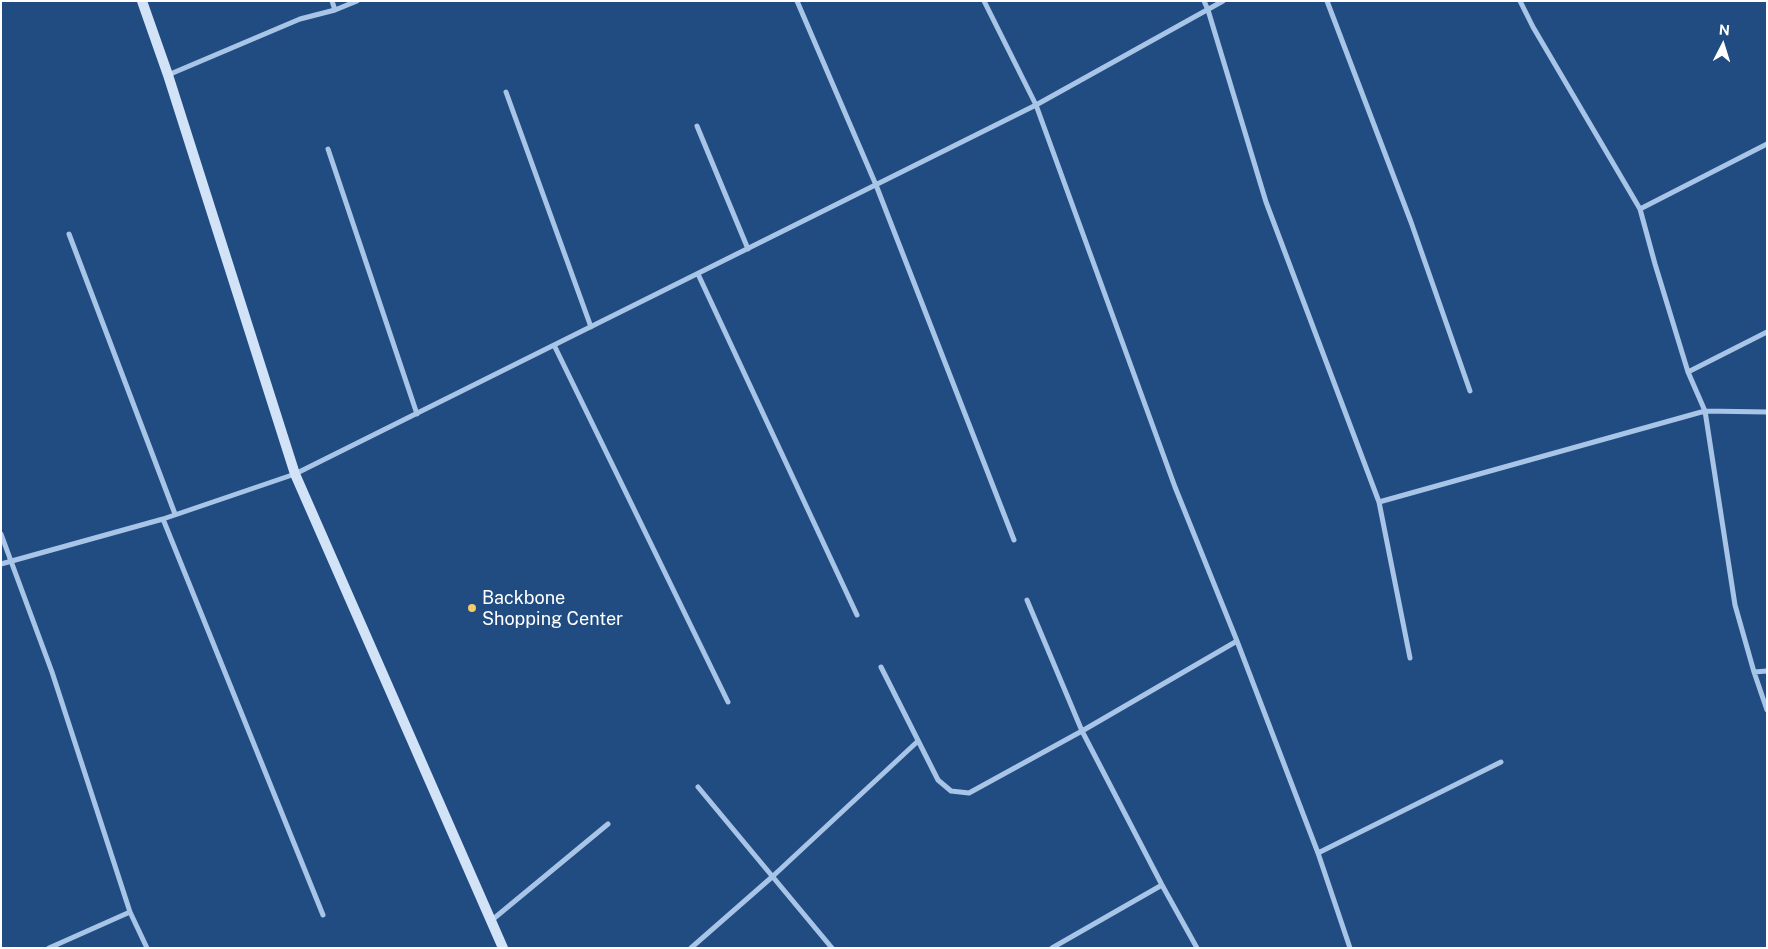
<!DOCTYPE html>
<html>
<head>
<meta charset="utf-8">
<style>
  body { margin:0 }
  #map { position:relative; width:1768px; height:949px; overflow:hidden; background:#214c82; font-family:"Public Sans",sans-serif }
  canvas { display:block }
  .frame { position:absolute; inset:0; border:2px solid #fff; pointer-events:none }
  .north { position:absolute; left:1698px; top:20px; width:50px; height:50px; -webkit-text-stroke:4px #214c82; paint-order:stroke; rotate:5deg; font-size:14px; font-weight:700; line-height:20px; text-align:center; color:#fff }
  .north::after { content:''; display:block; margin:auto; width:18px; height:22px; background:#fff; clip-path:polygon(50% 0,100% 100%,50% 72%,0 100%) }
</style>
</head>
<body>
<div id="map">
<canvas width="1768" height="949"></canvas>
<div class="frame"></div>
<div class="north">N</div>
</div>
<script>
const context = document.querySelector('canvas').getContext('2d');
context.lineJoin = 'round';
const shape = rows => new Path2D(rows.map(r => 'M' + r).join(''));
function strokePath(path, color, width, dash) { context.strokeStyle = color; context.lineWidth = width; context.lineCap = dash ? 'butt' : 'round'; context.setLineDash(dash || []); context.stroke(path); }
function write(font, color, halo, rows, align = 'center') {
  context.font = font + ' "Public Sans",sans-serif'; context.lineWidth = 4.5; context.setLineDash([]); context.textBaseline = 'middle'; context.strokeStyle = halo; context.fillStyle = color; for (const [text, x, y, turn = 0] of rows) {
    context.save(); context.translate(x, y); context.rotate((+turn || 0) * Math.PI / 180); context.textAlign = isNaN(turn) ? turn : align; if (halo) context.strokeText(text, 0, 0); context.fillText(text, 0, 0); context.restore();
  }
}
const street = shape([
  [332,1,335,10],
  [797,1,876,185,1014,540],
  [984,1,1036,105,1175,487,1237,641,1318,853,1350,948],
  [1204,1,1208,10,1266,202,1379,502],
  [1327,1,1411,222,1470,391],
  [1520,1,1533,27,1640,209,1655,264,1688,372,1705,411,1735,605,1754,672,1767,710],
  [168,75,300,19,335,10,357,1],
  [506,92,591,327],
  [697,126,748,249],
  [328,149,417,414],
  [1640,209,1767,144],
  [69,234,175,514],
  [698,274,857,615],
  [554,345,728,702],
  [1688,372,1767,332],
  [163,519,323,915],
  [1,534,52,672,130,912,147,948],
  [1,564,163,519,295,474,1036,105,1223,1],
  [1027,600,1082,731,1162,885,1197,948],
  [1410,658,1379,502,1705,411,1767,412],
  [881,667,938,780,951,791,969,793,1082,731,1237,641],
  [1754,672,1767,671],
  [698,787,832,948],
  [1318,853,1501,762],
  [492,920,608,824],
  [49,948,130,912],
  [691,948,772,877,918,741],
  [1052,948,1162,885]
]);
const secondary = shape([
  [142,1,168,75,295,474,503,948]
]);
const markers = [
  [472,608,5,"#f5cc69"]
];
const poiNames = [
  ["Backbone",482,598],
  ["Shopping Center",482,619]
];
strokePath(street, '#a8c5e8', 5);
strokePath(secondary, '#d2e2f7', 10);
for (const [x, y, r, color] of markers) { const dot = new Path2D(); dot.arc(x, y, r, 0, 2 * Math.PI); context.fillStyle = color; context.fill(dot); strokePath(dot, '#214c82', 2); }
write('18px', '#fff', '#214c82', poiNames, 'left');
</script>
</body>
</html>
